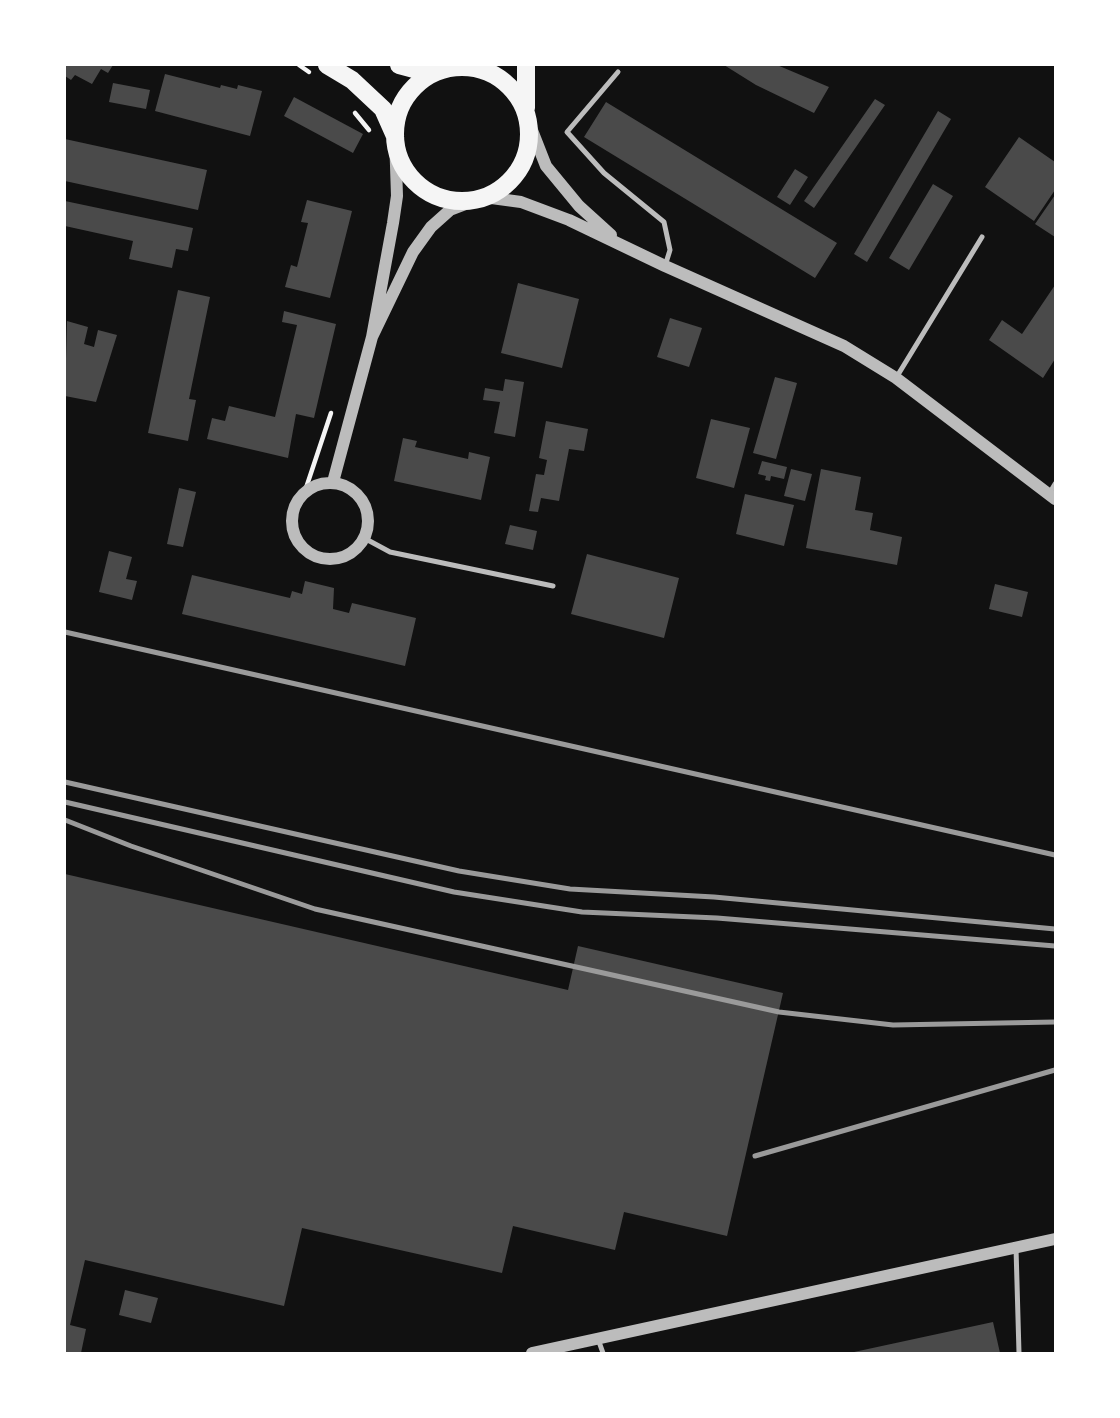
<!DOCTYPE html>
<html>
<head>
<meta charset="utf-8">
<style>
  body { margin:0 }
  #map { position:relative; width:1120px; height:1418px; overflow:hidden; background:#111; font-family:Rubik,sans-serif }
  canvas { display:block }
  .frame { position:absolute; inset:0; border:66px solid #fff; pointer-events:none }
</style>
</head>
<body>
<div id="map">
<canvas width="1120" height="1418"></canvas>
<div class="frame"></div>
</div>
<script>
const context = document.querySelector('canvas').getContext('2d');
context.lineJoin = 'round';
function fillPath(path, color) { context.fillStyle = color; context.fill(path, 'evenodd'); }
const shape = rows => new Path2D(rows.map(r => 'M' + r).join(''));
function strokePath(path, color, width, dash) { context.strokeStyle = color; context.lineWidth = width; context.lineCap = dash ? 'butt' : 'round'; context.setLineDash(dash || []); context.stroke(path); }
const building = shape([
  [65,65,113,65,108,73,101,69,92,84,75,75,71,80,65,76],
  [724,65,777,65,829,87,814,113,756,85],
  [165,74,220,88,221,85,237,89,238,85,262,91,250,136,155,111],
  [113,83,150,90,146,109,109,102],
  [294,97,363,134,353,153,284,116],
  [875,99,885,105,814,208,804,201],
  [606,102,837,243,815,278,584,137],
  [938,111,951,119,867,262,854,254],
  [1019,137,1055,162,1055,190,1034,221,985,187],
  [65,139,207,170,198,210,65,181],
  [795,169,808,177,790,205,777,197],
  [933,184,953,196,909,270,889,258],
  [1055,195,1055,237,1035,224],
  [307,200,352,211,330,298,285,287,291,265,297,267,308,223,301,222],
  [65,201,193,228,188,251,176,249,172,268,129,259,133,241,65,226],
  [518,283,579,299,562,368,501,353],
  [1055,285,1055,359,1043,378,989,340,1002,320,1022,334],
  [178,290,210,297,189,399,196,400,188,441,148,433],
  [284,311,336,324,314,418,296,414,288,458,207,439,212,418,225,421,229,406,275,417,297,325,282,322],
  [670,318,702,328,689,367,657,357],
  [67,321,88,327,84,344,94,347,98,330,117,335,96,402,65,396],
  [775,377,797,383,776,459,753,453],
  [505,379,524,382,515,437,494,433,500,402,483,400,485,388,503,391],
  [711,419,750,428,734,488,696,478],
  [546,421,588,429,584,451,569,449,559,501,541,498,538,512,529,511,536,474,544,475,547,460,539,458],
  [403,438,417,441,415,447,468,459,469,452,490,457,481,500,394,481],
  [762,461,787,467,784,479,771,476,770,481,765,480,766,476,758,474],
  [791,469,812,474,805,501,784,496],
  [821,469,861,477,855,510,873,513,870,530,902,537,897,565,806,548],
  [179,488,196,492,183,547,167,544],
  [745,494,794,505,784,546,736,534],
  [510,525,537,531,533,550,505,544],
  [109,551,132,557,126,579,137,581,132,600,99,592],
  [587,554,679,578,664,638,571,614],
  [192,575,290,598,292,591,302,594,305,581,334,588,333,609,349,613,352,603,416,618,405,666,182,614],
  [995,584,1028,592,1022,617,989,609],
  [65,874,568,990,578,946,783,993,727,1236,624,1212,615,1250,513,1226,502,1273,302,1228,284,1306,85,1260,70,1325,86,1329,81,1353,65,1353],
  [125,1290,158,1298,151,1323,119,1315],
  [993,1322,1000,1353,854,1353,854,1352]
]);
const path = shape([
  [299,65,309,72],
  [355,113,369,130],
  [305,491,331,413]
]);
const service = shape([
  [618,72,567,132,604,173,664,222,670,250,665,266],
  [896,378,982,237],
  [1049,494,1055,484],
  [364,538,390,552,553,586],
  [1016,1248,1019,1353],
  [598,1339,603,1353]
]);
const tertiary = shape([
  [526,115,546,166,579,206,611,235],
  [372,337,413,252,431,227,450,210,484,197,521,202,569,220,665,266,844,346,896,378,1055,499],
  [333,482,372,337,393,223,397,196,395,136],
  '292 521a38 38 0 1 1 76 0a38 38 0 1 1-76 0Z',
  [532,1353,1055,1239]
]);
const primary = shape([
  [327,65,352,80,383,109,395,136],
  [399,65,414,69,437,69],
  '395 134a67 67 0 1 1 134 0a67 67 0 1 1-134 0Z',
  [526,108,526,65]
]);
const rail = shape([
  [65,632,1055,855],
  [65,782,459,871,570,889,714,897,1055,929],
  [65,802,454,892,582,912,717,918,1055,946],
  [65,820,131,846,315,909,779,1012,893,1025,1055,1022],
  [755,1156,1055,1070]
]);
fillPath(building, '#4a4a4a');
strokePath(path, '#f5f5f5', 4.5);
strokePath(service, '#bcbcbc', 5);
strokePath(tertiary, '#bcbcbc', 12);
strokePath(primary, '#f5f5f5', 18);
strokePath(rail, '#9a9a9a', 5);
</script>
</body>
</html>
